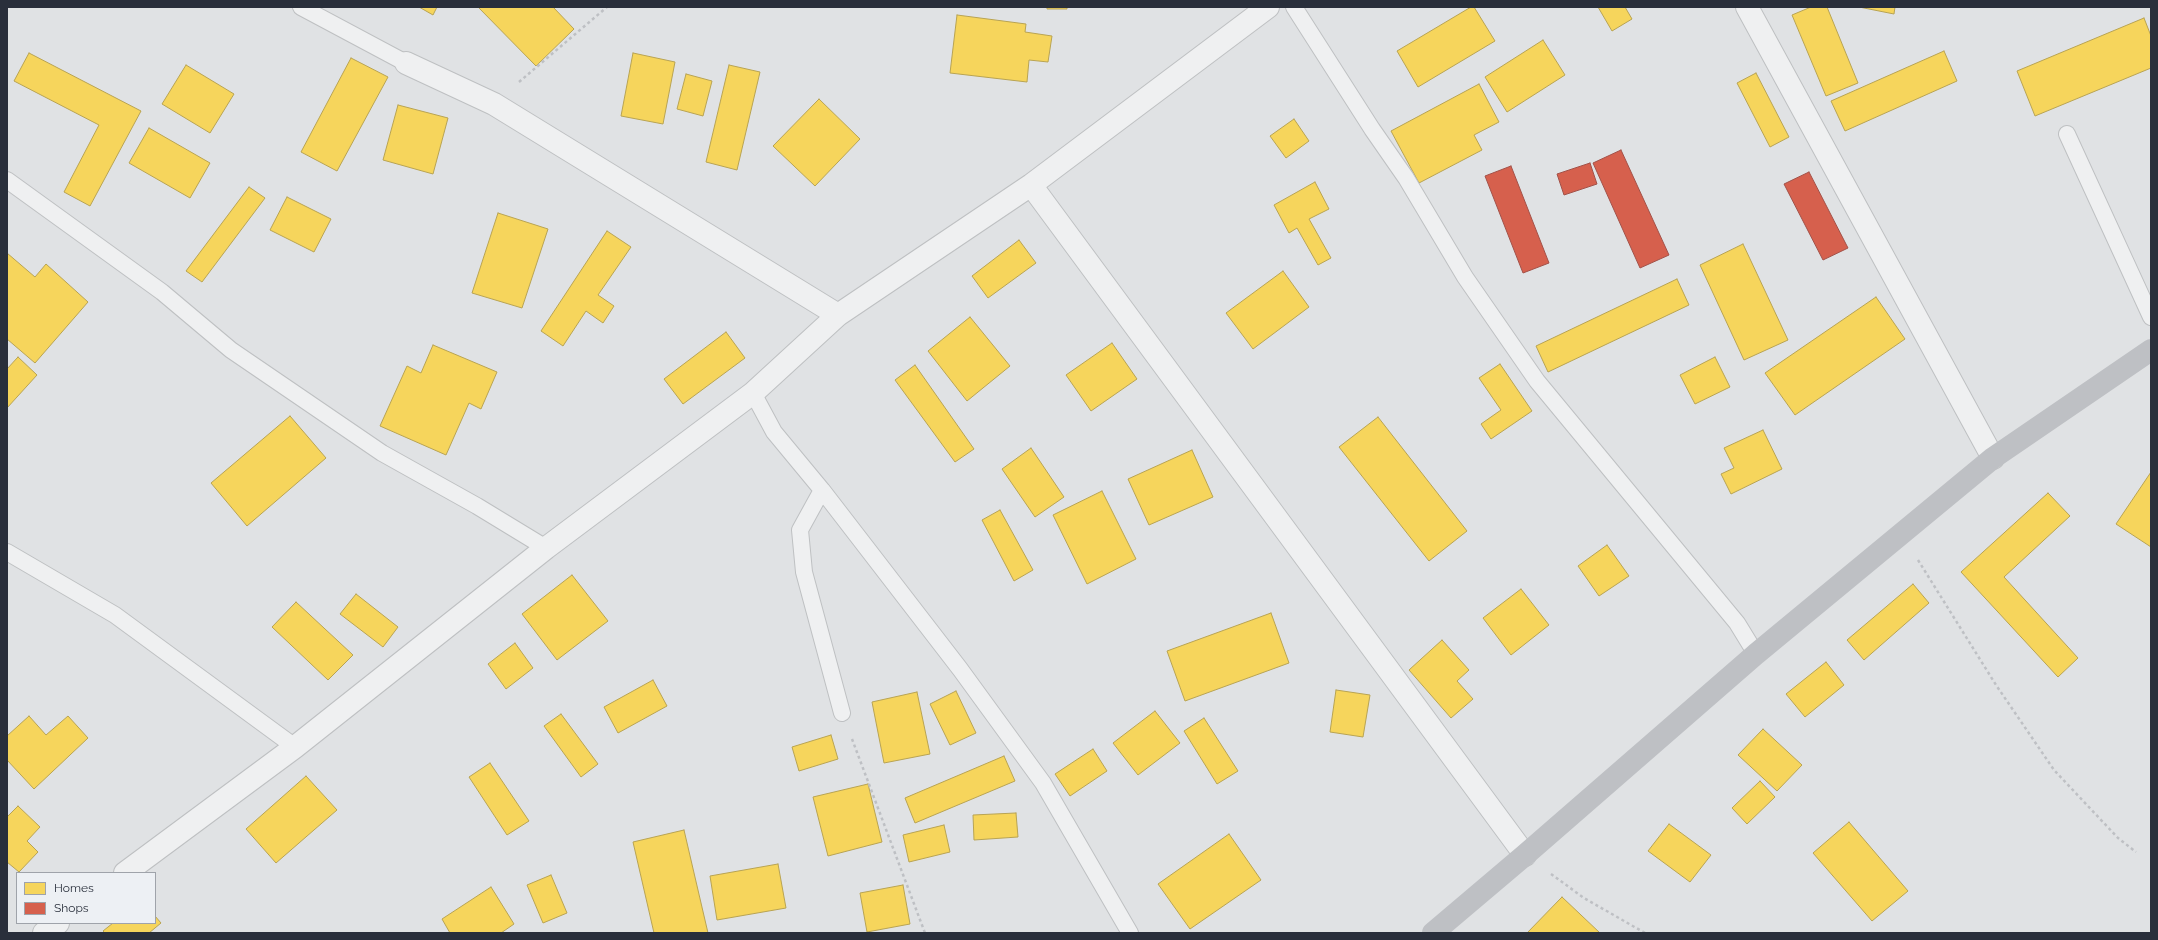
<!DOCTYPE html>
<html>
<head>
<meta charset="utf-8">
<style>
  body { margin:0 }
  #map { position:relative; width:2158px; height:940px; overflow:hidden; background:#e0e2e4; font-family:Raleway,sans-serif }
  canvas { display:block }
  .frame { position:absolute; inset:0; border:8px solid #292f3b; pointer-events:none }
  .legend { position:absolute; left:16px; top:872px; width:140px; height:52px; box-sizing:border-box; background:#edf0f4; border:1px solid #9fa3aa; margin:0; padding:5px 7px; list-style:none; font-size:12px; color:#292f3b }
  .legend li { display:flex; align-items:center; gap:8px; height:20px }
  .legend b { width:20px; border:1px solid #9fa3aa }
</style>
</head>
<body>
<div id="map">
<canvas width="2158" height="940"></canvas>
<div class="frame"></div>
<ul class="legend">
<li><b style="height:11px;background:#f6d55c"></b>Homes</li>
<li><b style="height:11px;background:#d6604d"></b>Shops</li>
</ul>
</div>
<script>
const context = document.querySelector('canvas').getContext('2d');
context.lineJoin = 'round';
function fillPath(path, color) { context.fillStyle = color; context.fill(path, 'evenodd'); }
const shape = rows => new Path2D(rows.map(r => 'M' + r).join(''));
function strokePath(path, color, width, dash) { context.strokeStyle = color; context.lineWidth = width; context.lineCap = dash ? 'butt' : 'round'; context.setLineDash(dash || []); context.stroke(path); }
const homes = shape([
  [419,7,437,7,433,15,419,7],
  [478,7,553,7,574,29,536,66,478,7],
  [1047,7,1067,7,1067,9,1047,9,1047,7],
  [1471,7,1474,7,1495,41,1418,87,1397,51,1471,7],
  [1598,7,1625,7,1632,19,1612,31,1598,7],
  [1811,7,1827,7,1858,83,1826,96,1792,15,1811,7],
  [1859,7,1895,7,1894,14,1859,7],
  [957,15,1026,24,1025,32,1052,36,1048,62,1029,60,1027,82,950,73,957,15],
  [2144,18,2151,36,2151,68,2035,116,2017,71,2144,18],
  [1543,40,1565,75,1507,112,1485,77,1543,40],
  [1944,51,1957,81,1845,131,1831,101,1944,51],
  [29,53,141,111,90,206,64,192,99,125,14,81,29,53],
  [633,53,675,62,663,124,621,116,633,53],
  [351,58,388,77,337,171,301,152,351,58],
  [186,65,234,94,210,133,162,104,186,65],
  [729,65,760,72,737,170,706,162,729,65],
  [1756,73,1789,137,1770,147,1737,83,1756,73],
  [686,74,712,81,703,116,677,109,686,74],
  [1479,84,1499,122,1474,135,1482,150,1419,183,1391,131,1479,84],
  [819,99,860,139,815,186,773,146,819,99],
  [398,105,448,118,433,174,383,160,398,105],
  [1294,119,1309,141,1286,158,1270,136,1294,119],
  [149,128,210,163,190,198,129,163,149,128],
  [1315,182,1329,209,1309,219,1331,258,1318,265,1297,228,1289,233,1274,205,1315,182],
  [249,187,265,198,202,282,186,271,249,187],
  [287,197,331,219,314,252,270,230,287,197],
  [498,213,548,229,522,308,472,293,498,213],
  [607,231,631,247,598,295,614,306,603,323,586,311,563,346,541,331,607,231],
  [1019,240,1036,263,988,298,972,276,1019,240],
  [1743,244,1788,340,1744,360,1700,265,1743,244],
  [7,253,35,277,46,264,88,302,35,363,7,339,7,253],
  [1283,271,1309,307,1253,349,1226,313,1283,271],
  [1677,279,1689,305,1548,372,1536,346,1677,279],
  [1876,297,1905,339,1795,415,1765,373,1876,297],
  [970,317,1010,366,967,401,928,351,970,317],
  [726,332,745,358,683,404,664,379,726,332],
  [1112,343,1137,379,1091,411,1066,375,1112,343],
  [433,345,497,372,481,409,469,403,446,455,380,426,407,366,421,373,433,345],
  [18,357,37,375,7,408,7,369,18,357],
  [1715,357,1730,387,1695,404,1680,375,1715,357],
  [1500,364,1532,411,1491,439,1481,424,1501,410,1479,378,1500,364],
  [915,365,974,449,955,462,895,380,915,365],
  [290,416,326,458,247,526,211,483,290,416],
  [1378,417,1467,531,1429,561,1339,447,1378,417],
  [1763,430,1782,469,1731,494,1721,474,1734,468,1724,448,1763,430],
  [1031,448,1064,497,1035,517,1002,469,1031,448],
  [1192,450,1213,497,1149,525,1128,479,1192,450],
  [2151,472,2151,547,2116,524,2151,472],
  [1102,491,1136,559,1087,584,1053,515,1102,491],
  [2048,493,2070,516,2004,577,2078,658,2058,677,1961,572,2048,493],
  [1000,510,1033,570,1014,581,982,520,1000,510],
  [1607,545,1629,576,1599,596,1578,566,1607,545],
  [572,575,608,621,557,660,522,614,572,575],
  [1913,584,1929,603,1864,660,1847,640,1913,584],
  [1521,589,1549,625,1511,655,1483,618,1521,589],
  [356,594,398,627,383,647,340,614,356,594],
  [296,602,353,655,328,680,272,627,296,602],
  [1271,613,1289,663,1185,701,1167,651,1271,613],
  [1442,640,1469,670,1457,681,1473,699,1451,718,1409,670,1442,640],
  [515,643,533,668,506,689,488,664,515,643],
  [1826,662,1844,685,1805,717,1786,694,1826,662],
  [653,680,667,706,618,733,604,707,653,680],
  [1336,690,1370,695,1363,737,1330,732,1336,690],
  [956,691,976,733,950,745,930,704,956,691],
  [917,692,930,754,884,763,872,702,917,692],
  [1155,711,1180,743,1138,775,1113,743,1155,711],
  [561,714,598,764,581,777,544,726,561,714],
  [29,716,46,735,68,716,88,738,34,789,7,760,7,736,29,716],
  [1204,718,1238,771,1217,784,1184,731,1204,718],
  [1763,729,1802,765,1777,791,1738,755,1763,729],
  [831,735,838,759,799,771,792,747,831,735],
  [1093,749,1107,771,1070,796,1055,774,1093,749],
  [1004,756,1015,781,915,823,905,798,1004,756],
  [490,763,529,821,507,835,469,777,490,763],
  [306,776,337,810,276,863,246,829,306,776],
  [1760,781,1775,797,1747,824,1732,808,1760,781],
  [868,784,882,842,828,856,813,797,868,784],
  [18,806,40,827,27,841,38,852,19,872,7,862,7,817,18,806],
  [1016,813,1018,837,974,840,973,815,1016,813],
  [1849,822,1908,891,1872,921,1813,853,1849,822],
  [1669,824,1711,855,1690,882,1648,851,1669,824],
  [944,825,950,852,909,862,903,835,944,825],
  [684,830,708,933,654,933,633,842,684,830],
  [1229,834,1261,880,1190,929,1158,884,1229,834],
  [778,864,786,908,717,920,710,876,778,864],
  [551,875,567,913,543,923,527,885,551,875],
  [903,885,910,924,867,932,860,893,903,885],
  [491,887,514,924,501,933,450,933,442,919,491,887],
  [1562,897,1600,933,1527,933,1562,897],
  [155,916,161,923,149,933,105,933,103,931,113,923,155,923,155,916]
]);
const shops = shape([
  [1621,150,1669,255,1640,268,1593,163,1621,150],
  [1590,163,1597,184,1564,195,1557,174,1590,163],
  [1511,166,1549,263,1523,273,1485,176,1511,166],
  [1809,172,1848,248,1823,260,1784,184,1809,172]
]);
const path = shape([
  [519,82,607,7],
  [1918,560,1996,685,2054,770,2118,838,2136,852],
  [852,739,925,933],
  [1551,874,1584,898,1645,933]
]);
const lane = shape([
  [301,7,406,63],
  [1294,7,1372,129,1406,178,1465,277,1537,381,1737,623,1756,654],
  [2067,134,2151,317],
  [7,180,162,292,231,350,382,453,477,506,546,548],
  [753,393,774,432,822,490,960,669,1043,783,1130,933],
  [822,490,800,530,804,572,842,713],
  [7,552,115,615,295,747]
]);
const street = shape([
  [1747,7,1993,458],
  [406,63,494,104,838,315],
  [1031,185,1525,855],
  [125,873,295,747,546,548,753,393,838,315,1031,185,1268,7],
  [44,933,58,923]
]);
const secondary = shape([
  [1433,933,1525,855,1756,654,1993,458,2151,350]
]);
fillPath(homes, '#f6d55c');
strokePath(homes, '#b8a352', 1);
fillPath(shops, '#d6604d');
strokePath(shops, '#a25148', 1);
strokePath(lane, '#bec0c2', 18);
strokePath(street, '#bec0c2', 24);
strokePath(path, '#bec0c4', 2.5, [3, 3]);
strokePath(lane, '#eff0f1', 16);
strokePath(street, '#eff0f1', 22);
strokePath(secondary, '#bec0c4', 22);
</script>
</body>
</html>
